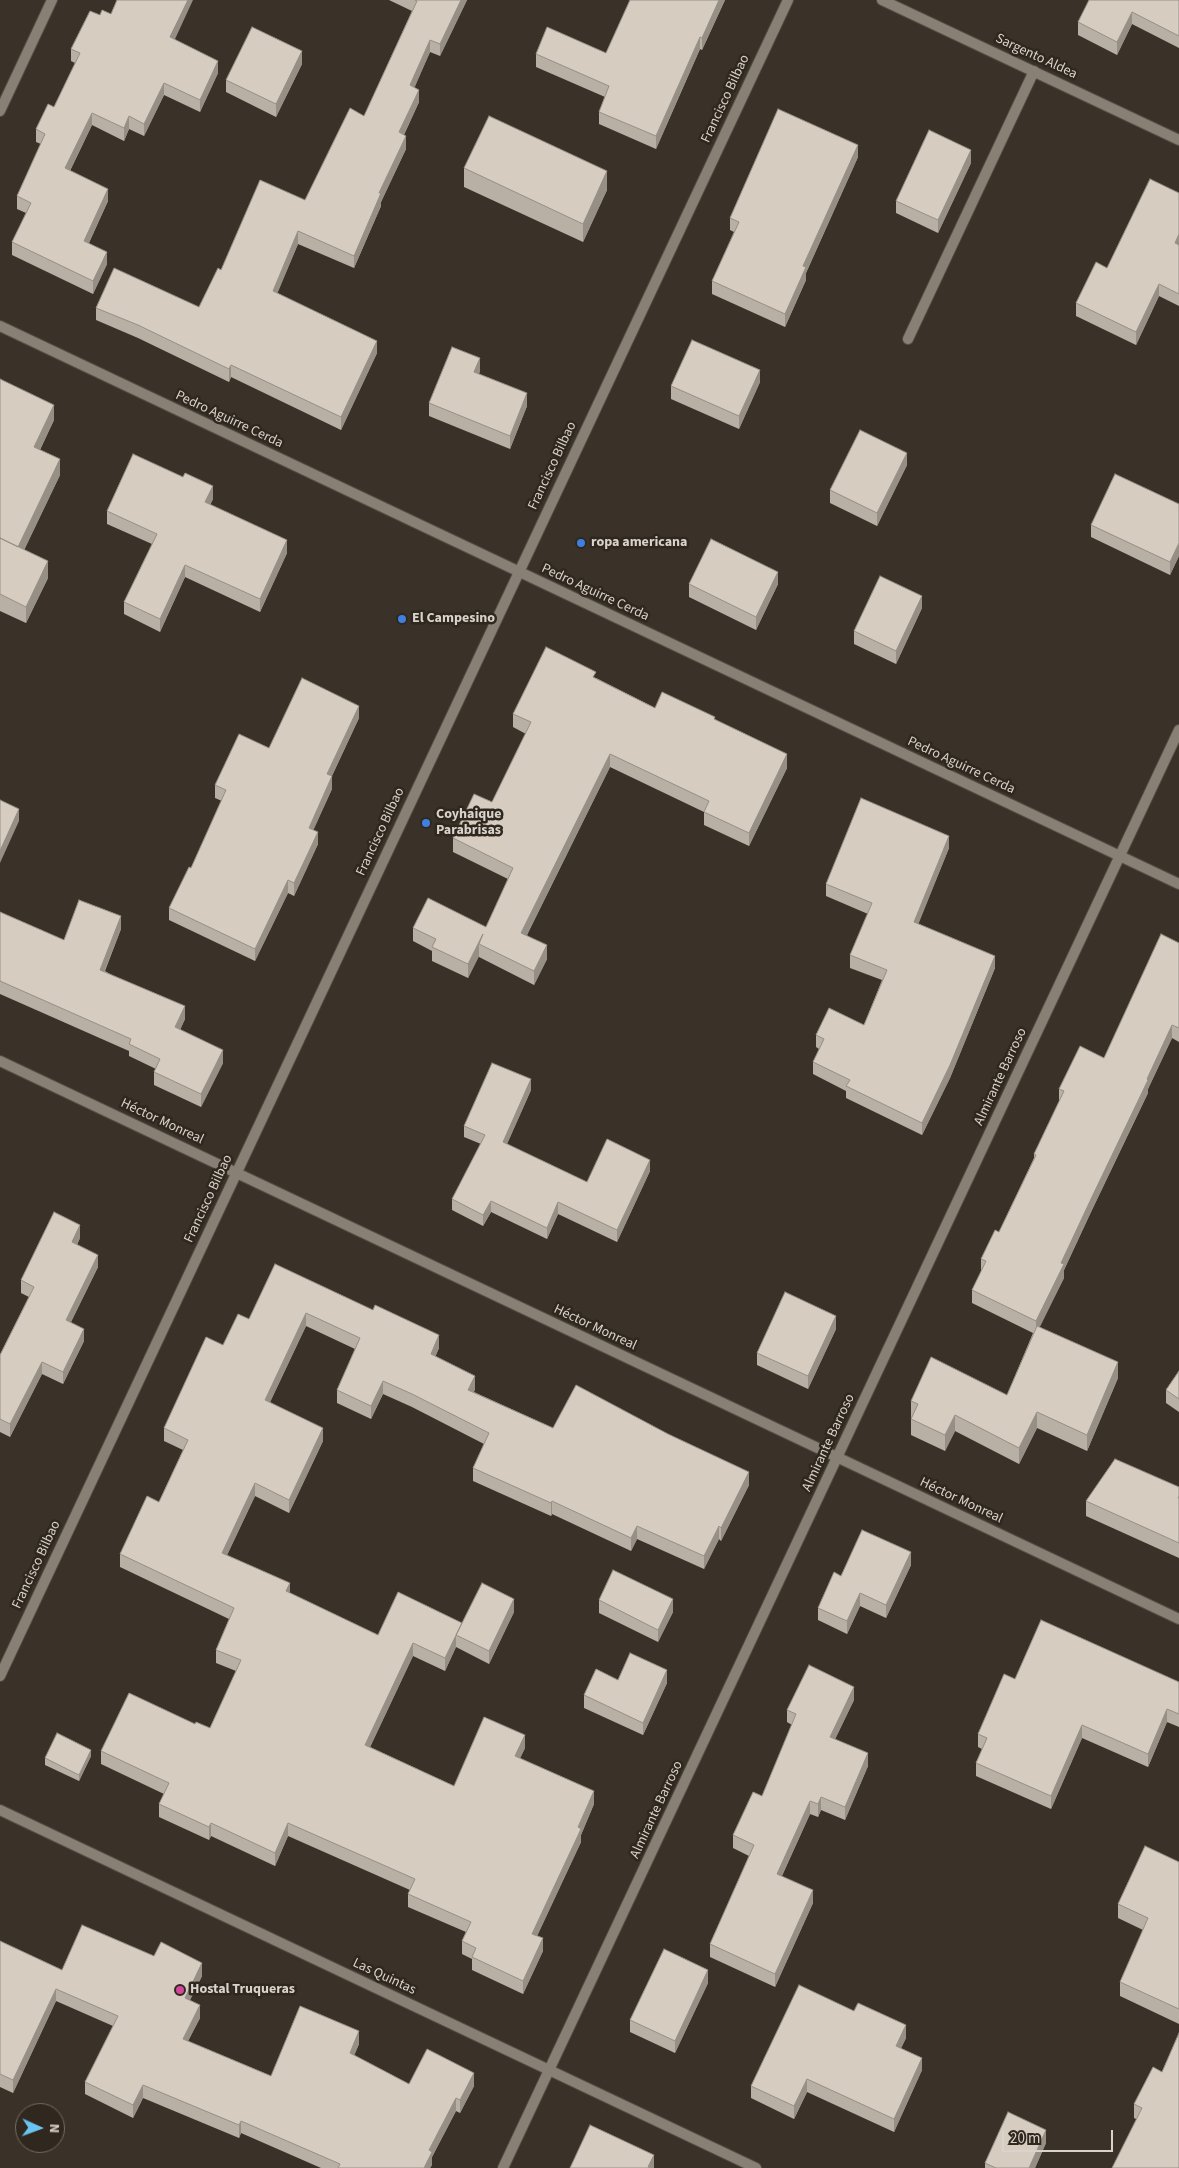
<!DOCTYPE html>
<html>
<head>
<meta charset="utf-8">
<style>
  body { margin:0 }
  #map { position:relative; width:1179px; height:2168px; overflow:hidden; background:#3a3228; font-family:"Source Sans 3",sans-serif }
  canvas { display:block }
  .north { position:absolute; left:15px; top:2103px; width:50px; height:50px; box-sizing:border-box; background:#30281e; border:1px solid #736c64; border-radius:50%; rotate:92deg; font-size:14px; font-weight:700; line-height:20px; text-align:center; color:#d8d3cd }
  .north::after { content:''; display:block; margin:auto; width:18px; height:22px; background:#69c4f0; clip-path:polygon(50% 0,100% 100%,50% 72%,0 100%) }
  .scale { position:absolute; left:1002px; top:2130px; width:111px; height:22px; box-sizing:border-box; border:2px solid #d8d3cd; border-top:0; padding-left:6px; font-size:15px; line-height:18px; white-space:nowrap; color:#d8d3cd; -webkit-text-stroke:4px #30281e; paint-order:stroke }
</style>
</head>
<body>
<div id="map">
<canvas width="1179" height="2168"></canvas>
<div class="north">N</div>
<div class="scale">20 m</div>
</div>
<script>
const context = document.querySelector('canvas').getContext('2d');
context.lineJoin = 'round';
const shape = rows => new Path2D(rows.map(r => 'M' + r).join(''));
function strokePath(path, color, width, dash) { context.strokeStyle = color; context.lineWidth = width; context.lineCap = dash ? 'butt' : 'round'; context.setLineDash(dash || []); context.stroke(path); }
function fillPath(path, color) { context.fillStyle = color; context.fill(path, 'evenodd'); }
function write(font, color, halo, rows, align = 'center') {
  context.font = font + ' "Source Sans 3",sans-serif'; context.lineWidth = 5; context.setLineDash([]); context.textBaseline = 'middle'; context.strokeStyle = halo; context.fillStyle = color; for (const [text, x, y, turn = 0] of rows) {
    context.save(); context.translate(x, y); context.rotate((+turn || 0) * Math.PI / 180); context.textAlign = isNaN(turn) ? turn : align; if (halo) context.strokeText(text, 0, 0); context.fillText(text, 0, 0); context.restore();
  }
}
const minor = shape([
  [0,111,52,0],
  [0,326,1179,884],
  [908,339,1034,71],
  [0,1061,1179,1619],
  [0,1810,756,2168]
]);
const tertiary = shape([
  [882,0,1179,140],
  [0,1676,788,0],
  [503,2168,1179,730]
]);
const wall = shape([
  [389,0,467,0,440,56,430,52,414,88,419,102,404,135,406,149,381,202,381,206,354,268,298,244,277,293,377,353,341,430,231,377,229,382,138,338,96,320,96,308,199,307,221,270,305,200,364,116,412,11],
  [630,0,725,0,702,50,700,49,656,149,599,124,599,112,605,97,536,67,536,54,606,53],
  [1179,0,1179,48,1132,24,1117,55,1078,35,1078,22],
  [111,14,175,40,218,73,200,112,164,95,144,136,129,129,124,141,92,125,70,171,108,201,89,243,107,264,93,294,12,255,12,242,26,213,17,209,17,196,41,144,36,142,36,129,54,107,75,63,71,61,71,49,100,15],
  [302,64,276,117,226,92,226,80],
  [858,157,806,273,806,280,785,327,712,294,712,281,734,232,730,230,730,218],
  [971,163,938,233,896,213,896,201],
  [464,168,607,190,583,242,464,187],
  [1179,193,1179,306,1159,296,1136,345,1076,316,1076,303,1107,268],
  [480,371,479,374,527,406,510,449,429,416,429,403],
  [0,379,54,420,40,450,60,475,24,550,48,578,26,623,0,611],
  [760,382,739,429,671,399,671,386],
  [907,465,877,526,830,503,830,490],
  [213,499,210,505,287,553,260,612,185,577,160,632,124,614,124,602,152,544,107,524,107,511],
  [1179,504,1179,556,1170,575,1091,537,1091,525],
  [689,584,778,584,756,630,689,597],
  [922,608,896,664,854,644,854,631],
  [596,678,655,708,715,720,787,768,749,846,704,825,704,812,610,767,527,935,547,959,534,985,479,957,479,956,468,978,432,961,432,951,413,941,413,928,486,927,508,879,453,852,453,838,492,802,526,734,513,727,513,714],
  [359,718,332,776,332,789,313,830,318,844,294,896,288,893,255,961,169,920,169,908,191,868,222,801,215,798,215,785,269,748],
  [949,848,918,924,995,968,950,1078,922,1135,846,1098,846,1091,813,1074,813,1062,819,1049,816,1047,816,1035,864,1025,882,980,850,968,850,955,868,914,826,896,826,884],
  [0,912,64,940,121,929,105,971,185,1019,180,1030,223,1063,201,1107,154,1085,154,1072,156,1069,129,1056,129,1051,0,994],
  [1179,943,1179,1042,1172,1038,1148,1089,1148,1093,1091,1212,1064,1270,1064,1278,1039,1327,1118,1378,1087,1451,1037,1428,1019,1464,955,1431,945,1451,911,1435,911,1401,1007,1395,1033,1333,972,1303,972,1290,981,1272,981,1259,999,1232,1034,1158,1034,1154,1059,1102,1059,1089,1104,1058],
  [531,1090,507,1144,587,1182,650,1171,617,1242,558,1214,547,1239,491,1212,483,1226,452,1210,452,1199,481,1144,464,1137,464,1126],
  [80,1238,77,1245,98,1267,71,1322,84,1341,63,1384,42,1374,10,1437,0,1432,0,1355,29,1297,21,1293,21,1280],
  [275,1264,439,1348,435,1357,475,1389,474,1392,553,1428,749,1485,721,1541,719,1539,704,1569,637,1539,631,1551,552,1514,551,1516,473,1481,473,1468,484,1444,412,1407,383,1394,371,1419,337,1403,337,1390,355,1349,306,1326,270,1402,323,1441,289,1513,255,1496,227,1555,290,1593,378,1635,462,1623,514,1612,489,1664,456,1647,445,1671,413,1656,370,1747,454,1786,525,1748,520,1758,594,1804,581,1835,581,1842,537,1936,543,1951,523,1994,472,1970,472,1959,462,1954,462,1941,466,1932,408,1907,408,1894,410,1890,288,1836,275,1866,211,1836,209,1840,159,1817,159,1804,164,1794,101,1764,101,1751,195,1724,210,1728,236,1671,216,1663,216,1650,229,1619,120,1567,120,1554,159,1502,183,1450,164,1441,164,1428,223,1345,249,1319],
  [836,1329,808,1389,757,1365,757,1353],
  [1179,1371,1179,1412,1166,1403,1166,1390],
  [1179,1487,1179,1558,1086,1516,1086,1501],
  [911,1565,886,1618,860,1606,847,1634,818,1620,818,1608,841,1576],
  [599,1600,673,1612,658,1642,599,1613],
  [1015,1679,1179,1682,1179,1727,1167,1722,1148,1767,1082,1738,1051,1809,976,1776,976,1763,982,1749,978,1747,978,1734],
  [618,1680,667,1683,643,1735,584,1708,584,1695],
  [854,1700,835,1739,868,1766,845,1820,821,1810,818,1817,810,1814,782,1876,813,1903,775,1987,710,1957,710,1944,749,1856,733,1848,733,1835,762,1796,792,1725,787,1722,787,1710],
  [91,1756,79,1781,45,1765,45,1758],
  [1179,1862,1179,2024,1120,1996,1120,1982,1143,1930,1118,1918,1118,1904],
  [0,1941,62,1970,154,1956,202,1976,190,2000,200,2018,188,2041,271,2076,359,2044,354,2055,409,2084,474,2086,460,2113,456,2111,432,2157,432,2165,430,2168,321,2168,241,2133,239,2138,143,2098,133,2118,85,2094,85,2082,113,2026,56,2001,13,2093,0,2087],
  [708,1983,675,2053,630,2032,630,2020],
  [906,2038,901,2048,922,2070,894,2132,807,2092,794,2119,751,2098,751,2086],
  [1162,2072,1179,2168,1136,2119,1134,2118,1134,2104],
  [1046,2143,1035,2168,985,2168,985,2163]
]);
const shadedWall = shape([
  [188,0,193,0,170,50,170,37],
  [461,0,467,0,440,56,440,44],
  [719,0,725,0,702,50,702,38],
  [1132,12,1132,24,1117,55,1117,42],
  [700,37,700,49,656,149,656,136],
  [430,40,430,52,410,98,410,85],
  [302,51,302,64,276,117,276,104],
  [218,61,218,73,200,112,200,100],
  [164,83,164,95,144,136,144,124],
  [419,90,419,102,399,145,399,132],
  [92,113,92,125,65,181,65,168],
  [129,116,129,129,124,141,124,128],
  [406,136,406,149,381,202,381,206,354,268,354,256,379,193],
  [858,145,858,157,806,273,806,280,785,327,785,314,803,266],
  [971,150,971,163,938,233,938,220],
  [607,171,607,190,583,242,583,224],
  [108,189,108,201,84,253,84,241],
  [298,231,298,244,273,304,273,291],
  [1179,234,1179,247,1175,243],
  [107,252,107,264,93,294,93,281],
  [1159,284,1159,296,1136,345,1136,332],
  [377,341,377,353,341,430,341,417],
  [480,358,480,371,474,385,474,372],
  [231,365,231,377,229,382,229,369],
  [760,370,760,382,739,429,739,416],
  [527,393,527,406,510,449,510,436],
  [54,405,54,420,34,462,34,447],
  [907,453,907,465,877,526,877,513],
  [60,459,60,475,18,563,18,547],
  [213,486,213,499,205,515,205,502],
  [287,540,287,553,260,612,260,599],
  [1179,543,1179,556,1170,575,1170,562],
  [48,561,48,578,26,623,26,607],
  [185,565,185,577,160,632,160,619],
  [778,572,778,584,756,630,756,617],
  [922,596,922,608,896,664,896,651],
  [359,706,359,718,327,786,327,774],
  [610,754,610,767,521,947,521,933],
  [787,754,787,768,749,846,749,833],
  [332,776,332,789,309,840,309,828],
  [19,809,19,821,0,863,0,851],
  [318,832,318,844,294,896,294,883],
  [949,836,949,848,914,935,914,922],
  [288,880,288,893,255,961,255,949],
  [121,916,121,929,100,982,100,970],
  [483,934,479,944,479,956,468,978,468,964],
  [547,945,547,959,534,985,534,971],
  [995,956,995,968,950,1078,922,1135,922,1123],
  [185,1006,185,1019,175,1040,175,1027],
  [1172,1025,1172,1038,1148,1089,1148,1093,1091,1212,1064,1270,1064,1278,1036,1335,1036,1321,1061,1263],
  [223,1050,223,1063,201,1107,201,1094],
  [531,1079,531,1090,503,1153,503,1142],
  [650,1160,650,1171,617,1242,617,1230],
  [491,1201,491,1212,483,1226,483,1215],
  [558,1202,558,1214,547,1239,547,1228],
  [80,1225,80,1238,72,1255,72,1242],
  [98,1255,98,1267,66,1332,66,1320],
  [306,1313,306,1326,265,1413,265,1400],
  [836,1316,836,1329,808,1389,808,1376],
  [84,1329,84,1341,63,1384,63,1372],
  [439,1335,439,1348,431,1367,431,1354],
  [42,1362,42,1374,10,1437,10,1424],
  [1118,1362,1118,1378,1087,1451,1087,1435],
  [475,1376,475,1389,468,1403,468,1390],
  [383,1381,383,1394,371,1419,371,1406],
  [1037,1412,1037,1428,1019,1464,1019,1448],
  [955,1415,955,1431,945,1451,945,1435],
  [323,1428,323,1441,289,1513,289,1500],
  [749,1472,749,1485,721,1541,721,1528],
  [255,1483,255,1496,222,1566,222,1553],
  [552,1501,552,1514,551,1516,551,1503],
  [637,1526,637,1539,631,1551,631,1538],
  [719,1526,719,1539,704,1569,704,1556],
  [911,1552,911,1565,886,1618,886,1605],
  [290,1583,290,1596,286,1591],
  [860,1593,860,1606,847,1634,847,1621],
  [514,1599,514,1612,489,1664,489,1651],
  [673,1599,673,1612,658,1642,658,1630],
  [456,1635,456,1647,445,1671,445,1658],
  [413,1643,413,1656,365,1758,365,1745],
  [667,1670,667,1683,643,1735,643,1723],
  [854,1687,854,1700,830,1750,830,1737],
  [1167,1709,1167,1722,1148,1767,1148,1754],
  [1082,1725,1082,1738,1051,1809,1051,1796],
  [525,1735,525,1748,515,1769,515,1756],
  [91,1750,91,1756,79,1781,79,1775],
  [868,1753,868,1766,845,1820,845,1807],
  [594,1791,594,1804,581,1835,581,1842,532,1947,532,1934],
  [821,1797,821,1810,818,1817,818,1804],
  [810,1801,810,1814,777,1886,777,1874],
  [211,1823,211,1836,209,1840,209,1827],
  [288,1823,288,1836,275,1866,275,1853],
  [813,1890,813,1903,775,1987,775,1974],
  [543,1938,543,1951,523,1994,523,1981],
  [202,1963,202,1976,185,2010,185,1998],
  [708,1970,708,1983,675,2053,675,2041],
  [56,1989,56,2001,13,2093,13,2080],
  [200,2005,200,2018,183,2051,183,2039],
  [906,2025,906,2038,896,2059,896,2046],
  [359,2031,359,2044,350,2066,350,2053],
  [922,2058,922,2070,894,2132,894,2119],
  [474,2073,474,2086,460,2113,460,2100],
  [807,2079,807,2092,794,2119,794,2106],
  [143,2085,143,2098,133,2118,133,2105],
  [456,2098,456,2111,432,2157,432,2165,430,2168,424,2168,429,2150],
  [241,2121,241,2133,239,2138,239,2125],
  [1046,2130,1046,2143,1035,2168,1029,2168],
  [654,2155,654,2168,648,2168,648,2167]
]);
const building = shape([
  [117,0,188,0,170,37,218,61,200,100,164,83,144,124,129,116,124,128,92,113,65,168,108,189,84,241,107,252,93,281,12,242,31,203,17,196,45,134,36,129,48,104,54,107,80,53,71,49,90,11,100,15,102,10,111,14,117,0],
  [415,0,461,0,440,44,430,40,410,85,419,90,399,132,406,136,379,193,381,193,354,256,298,231,273,291,377,341,341,417,231,365,229,369,138,325,96,308,114,268,199,307,218,268,221,270,260,180,305,200,350,108,364,116,417,1,415,0],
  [630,0,719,0,702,38,700,37,656,136,599,112,609,86,536,54,547,27,606,53,630,0],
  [1089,0,1179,0,1179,36,1132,12,1117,42,1078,22,1089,0],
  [252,27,302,51,276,104,226,80,252,27],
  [778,109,858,145,803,266,806,267,785,314,712,281,739,222,730,218,778,109],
  [489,116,607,171,583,224,464,168,489,116],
  [929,130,971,150,938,220,896,201,929,130],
  [1150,179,1179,193,1179,234,1175,243,1179,245,1179,294,1159,284,1136,332,1076,303,1096,262,1107,268,1150,179],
  [692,340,760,370,739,416,671,386,692,340],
  [452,347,480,358,474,372,527,393,510,436,429,403,452,347],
  [0,379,54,405,34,447,60,459,18,547,0,538,0,379],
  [860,430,907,453,877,513,830,490,860,430],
  [133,454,183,477,185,473,213,486,205,502,287,540,260,599,185,565,160,619,124,602,157,534,107,511,133,454],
  [1115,474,1179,504,1179,543,1170,562,1091,525,1115,474],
  [0,538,48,561,26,607,0,594,0,538],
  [711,539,778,572,756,617,689,584,711,539],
  [880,576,922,596,896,651,854,631,880,576],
  [546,647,596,672,593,677,655,708,662,692,715,717,714,719,787,754,749,833,704,812,709,801,610,754,521,933,547,945,534,971,479,944,483,934,468,964,432,947,436,939,413,928,428,898,486,927,513,868,453,838,474,794,492,802,531,722,513,714,546,647],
  [302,678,359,706,327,774,332,776,309,828,318,832,294,883,288,880,255,949,169,908,189,867,191,868,226,790,215,785,239,734,269,748,302,678],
  [861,798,949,836,914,922,995,956,950,1065,922,1123,846,1086,850,1080,813,1062,824,1039,816,1035,829,1008,864,1025,887,970,850,955,872,903,826,884,861,798],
  [0,800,19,809,0,851,0,800],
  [79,900,121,916,100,970,185,1006,175,1027,223,1050,201,1094,154,1072,160,1059,129,1044,131,1039,0,981,0,912,64,940,79,900],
  [1161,934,1179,943,1179,1028,1172,1025,1147,1079,1148,1080,1091,1199,1061,1263,1064,1264,1036,1321,972,1290,986,1261,981,1259,995,1230,999,1232,1036,1155,1034,1154,1064,1091,1059,1089,1080,1046,1104,1058,1161,934],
  [492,1063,531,1079,503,1142,587,1182,607,1139,650,1160,617,1230,558,1202,547,1228,491,1201,483,1215,452,1199,485,1135,464,1126,492,1063],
  [54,1212,80,1225,72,1242,98,1255,66,1320,84,1329,63,1372,42,1362,10,1424,0,1419,0,1355,34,1287,21,1280,54,1212],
  [275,1264,373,1310,375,1305,439,1335,431,1354,475,1376,468,1390,553,1428,576,1385,668,1434,749,1472,721,1528,719,1526,704,1556,637,1526,631,1538,552,1501,551,1503,473,1468,489,1433,412,1394,383,1381,371,1406,337,1390,360,1338,306,1313,265,1400,323,1428,289,1500,255,1483,222,1553,290,1583,286,1591,378,1635,398,1592,462,1623,445,1658,413,1643,365,1745,454,1786,484,1717,525,1735,515,1756,594,1791,578,1827,581,1829,532,1934,543,1938,523,1981,472,1957,476,1948,462,1941,471,1922,408,1894,415,1879,288,1823,275,1853,211,1823,209,1827,159,1804,169,1783,101,1751,129,1693,195,1724,196,1722,210,1728,241,1660,216,1650,234,1608,120,1554,147,1496,159,1502,188,1440,164,1428,206,1337,223,1345,238,1314,249,1319,275,1264],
  [785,1292,836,1316,808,1376,757,1353,785,1292],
  [1037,1326,1118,1362,1087,1435,1037,1412,1019,1448,955,1415,945,1435,911,1419,918,1404,911,1401,931,1357,1007,1395,1037,1326],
  [1179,1371,1179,1399,1166,1390,1179,1371],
  [1115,1459,1179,1487,1179,1496,1178,1498,1179,1498,1179,1543,1086,1501,1115,1459],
  [862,1530,911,1552,886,1605,860,1593,847,1621,818,1608,834,1572,841,1576,862,1530],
  [613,1570,673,1599,658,1630,599,1600,613,1570],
  [482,1583,514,1599,489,1651,456,1635,482,1583],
  [1041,1620,1179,1682,1179,1714,1167,1709,1148,1754,1082,1725,1051,1796,976,1763,987,1738,978,1734,1004,1674,1015,1679,1041,1620],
  [630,1653,667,1670,643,1723,584,1695,596,1669,618,1680,630,1653],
  [809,1665,854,1687,830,1737,868,1753,845,1807,821,1797,818,1804,810,1801,777,1874,813,1890,775,1974,710,1944,754,1845,733,1835,753,1792,762,1796,796,1714,787,1710,809,1665],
  [57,1733,91,1750,79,1775,45,1758,57,1733],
  [1145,1846,1179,1862,1179,2009,1120,1982,1148,1918,1118,1904,1145,1846],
  [82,1925,154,1956,161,1942,202,1963,185,1998,200,2005,183,2039,271,2076,300,2006,359,2031,350,2053,409,2084,427,2049,474,2073,460,2100,456,2098,429,2150,432,2152,424,2168,338,2168,340,2164,241,2121,239,2125,143,2085,133,2105,85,2082,118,2016,56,1989,13,2080,0,2074,0,1941,62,1970,82,1925],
  [664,1949,708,1970,675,2041,630,2020,664,1949],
  [799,1985,854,2011,858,2003,906,2025,896,2046,922,2058,894,2119,807,2079,794,2106,751,2086,799,1985],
  [1179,2033,1179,2168,1112,2168,1142,2108,1134,2104,1153,2067,1162,2072,1179,2033],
  [1008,2112,1046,2130,1029,2168,996,2168,985,2163,1008,2112],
  [590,2125,654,2155,648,2167,651,2168,570,2168,590,2125]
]);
const markers = [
  [581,543,5,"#3f7fe0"],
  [402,619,5,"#3f7fe0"],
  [426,823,5,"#3f7fe0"],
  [180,1990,5,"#d1479c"]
];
const streetNames = [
  ["Sargento Aldea",1036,57,25],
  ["Francisco Bilbao",726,99,-65],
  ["Pedro Aguirre Cerda",229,420,25],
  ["Francisco Bilbao",553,466,-65],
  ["Pedro Aguirre Cerda",595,593,25],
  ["Pedro Aguirre Cerda",961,766,25],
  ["Francisco Bilbao",381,832,-65],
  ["Almirante Barroso",1001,1077,-65],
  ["Héctor Monreal",162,1122,25],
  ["Francisco Bilbao",209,1199,-65],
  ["Héctor Monreal",595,1328,25],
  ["Almirante Barroso",829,1443,-65],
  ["Héctor Monreal",961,1501,25],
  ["Francisco Bilbao",37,1565,-65],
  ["Almirante Barroso",657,1810,-65],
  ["Las Quintas",384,1977,25]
];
const poiNames = [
  ["ropa americana",591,543],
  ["El Campesino",412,619],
  ["Coyhaique",436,815],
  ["Parabrisas",436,831],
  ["Hostal Truqueras",190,1990]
];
strokePath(minor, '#544d45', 12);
strokePath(tertiary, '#544d45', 12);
strokePath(minor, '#898075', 10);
strokePath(tertiary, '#898075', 10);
fillPath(wall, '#b8afa5');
fillPath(shadedWall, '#968f86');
fillPath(building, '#d6ccc0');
strokePath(building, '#968f86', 1);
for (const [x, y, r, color] of markers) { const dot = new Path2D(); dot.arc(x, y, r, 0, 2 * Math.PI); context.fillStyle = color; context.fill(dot); strokePath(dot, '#30281e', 2); }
write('14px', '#d8d3cd', '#30281e', streetNames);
write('bold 14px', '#d8d3cd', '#30281e', poiNames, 'left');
</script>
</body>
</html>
